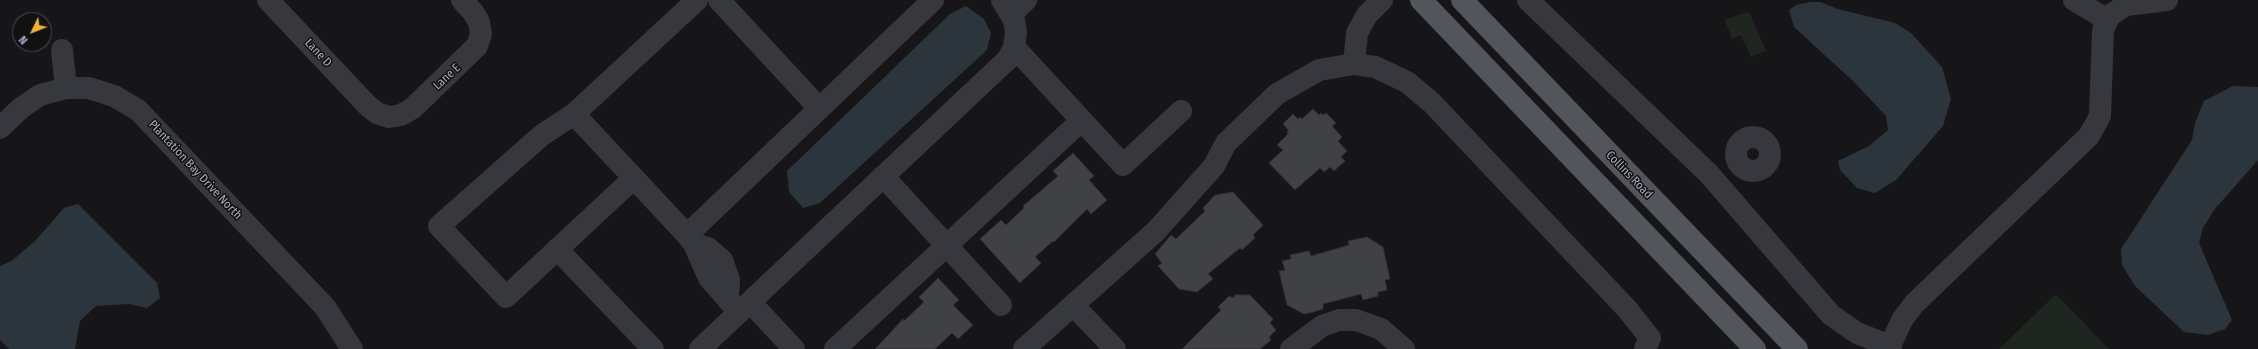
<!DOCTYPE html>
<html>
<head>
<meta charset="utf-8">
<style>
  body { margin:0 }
  #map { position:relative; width:2258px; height:349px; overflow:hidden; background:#161618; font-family:"Fira Sans Condensed",sans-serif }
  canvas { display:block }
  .north { position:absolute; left:12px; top:12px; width:40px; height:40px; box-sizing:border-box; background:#111113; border:1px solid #4d4f55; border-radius:50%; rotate:227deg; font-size:11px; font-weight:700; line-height:16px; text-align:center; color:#a8adb8 }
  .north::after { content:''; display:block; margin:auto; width:14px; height:18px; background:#f2b134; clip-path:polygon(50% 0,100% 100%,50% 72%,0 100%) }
</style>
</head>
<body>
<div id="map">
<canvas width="2258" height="349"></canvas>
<div class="north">N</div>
</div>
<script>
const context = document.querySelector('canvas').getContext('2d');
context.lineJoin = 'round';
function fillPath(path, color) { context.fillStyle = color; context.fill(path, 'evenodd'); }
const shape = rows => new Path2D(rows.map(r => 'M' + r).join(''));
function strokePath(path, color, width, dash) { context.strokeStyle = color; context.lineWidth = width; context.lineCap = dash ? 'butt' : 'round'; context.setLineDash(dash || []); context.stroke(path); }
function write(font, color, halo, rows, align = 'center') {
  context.font = font + ' "Fira Sans Condensed",sans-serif'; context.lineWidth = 3; context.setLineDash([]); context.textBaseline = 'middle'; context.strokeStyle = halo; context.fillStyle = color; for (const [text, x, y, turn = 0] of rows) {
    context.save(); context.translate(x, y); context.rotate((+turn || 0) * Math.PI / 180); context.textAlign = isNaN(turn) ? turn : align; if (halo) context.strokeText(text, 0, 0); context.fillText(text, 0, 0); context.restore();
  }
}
const green = shape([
  [1746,12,1750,14,1766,51,1751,57,1741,35,1732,39,1725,20],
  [2056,294,2109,349,1999,349]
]);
const water = shape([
  [1811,2,1820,2,1838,9,1895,23,1911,33,1942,67,1951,99,1943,126,1896,180,1875,193,1857,188,1840,170,1838,161,1869,146,1888,130,1886,116,1853,81,1794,27,1789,10,1796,5],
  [966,6,984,19,991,33,987,50,820,203,803,208,789,192,787,171,950,14],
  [2233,86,2258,87,2258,160,2214,210,2203,228,2199,243,2232,320,2225,329,2208,335,2184,332,2135,286,2122,265,2121,249,2192,140,2195,123,2204,101],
  [78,204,157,283,160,298,147,308,129,304,96,306,80,321,75,349,9,349,0,340,0,266,13,260,35,241,64,208]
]);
const building = shape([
  [1313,109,1319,115,1321,113,1323,115,1326,113,1336,123,1332,126,1342,137,1338,141,1347,151,1341,157,1345,161,1334,171,1330,167,1324,172,1320,168,1295,190,1269,163,1283,150,1277,145,1288,134,1287,132,1289,131,1283,124,1293,114,1298,119,1300,117,1302,119,1313,109],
  [1073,153,1094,176,1089,180,1107,200,1091,214,1087,209,1054,242,1053,241,1035,257,1041,263,1020,283,980,239,1001,220,1006,225,1024,208,1023,206,1058,176,1053,171,1073,153],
  [1233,192,1263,225,1253,235,1255,238,1242,250,1240,248,1208,274,1213,279,1197,292,1179,289,1158,266,1162,263,1155,254,1171,235,1176,239,1205,211,1203,208,1215,195,1233,192],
  [1367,237,1383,247,1390,279,1385,280,1387,290,1378,292,1378,296,1363,300,1361,294,1323,304,1323,309,1310,313,1304,314,1287,305,1279,271,1285,270,1282,261,1291,259,1290,255,1309,251,1311,256,1349,245,1348,241,1367,237],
  [938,278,959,300,953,305,973,325,958,339,952,333,935,349,875,349,903,319,904,321,924,302,919,297,938,278],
  [1235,295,1250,295,1273,319,1270,323,1276,330,1269,337,1271,340,1260,349,1182,349,1221,310,1218,307,1229,296,1233,298,1235,295]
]);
const minor = shape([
  [268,0,368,106,377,113,389,117,401,115,413,108,477,46,481,34,479,22,473,12,462,0],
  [719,0,819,108],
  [1528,0,1709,174,1831,315,1857,333,1890,346,1891,349],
  [2074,0,2108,20],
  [1011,14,1026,0],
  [1014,47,1123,165,1181,111],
  [62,50,66,88],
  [1354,64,1375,67,1407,82,1432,103,1627,309,1650,338,1645,349],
  [574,114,687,235,694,244,709,278,739,312],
  [0,128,21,108,40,95,66,88,89,88,114,96,138,110,325,307,352,349],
  '1736 154a17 17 0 1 1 34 0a17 17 0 1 1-34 0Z',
  [883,176,1001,305],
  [634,178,506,297,439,226,542,135,574,114,697,0],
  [687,235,933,0],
  [694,244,708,248,722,260,729,280,728,300],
  [557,249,653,349],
  [750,302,794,349],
  [1073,305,1115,349],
  [1890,346,1902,320,1914,304,2089,136,2100,116,2103,30,2109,16,2126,5,2167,0],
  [700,349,1008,59,1014,47,1016,32,1014,20,1002,0],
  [835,349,1081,121],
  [1024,349,1156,231,1214,166,1226,143,1277,94,1319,70,1354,64,1357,33,1367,15,1382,0],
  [1291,349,1322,326,1339,320,1356,320,1381,329,1404,349]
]);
const major = shape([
  [1421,0,1755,349],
  [1462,0,1797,349]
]);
const streetNames = [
  ["Lane D",318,53,47],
  ["Lane E",447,77,-43],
  ["Plantation Bay Drive North",195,170,47],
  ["Collins Road",1629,175,46]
];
fillPath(green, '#1e261f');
fillPath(water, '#2c353c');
fillPath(building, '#404145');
strokePath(building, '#303034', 1);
strokePath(minor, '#37383d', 22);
strokePath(major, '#53555c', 22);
write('12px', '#a8adb8', '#111113', streetNames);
</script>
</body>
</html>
